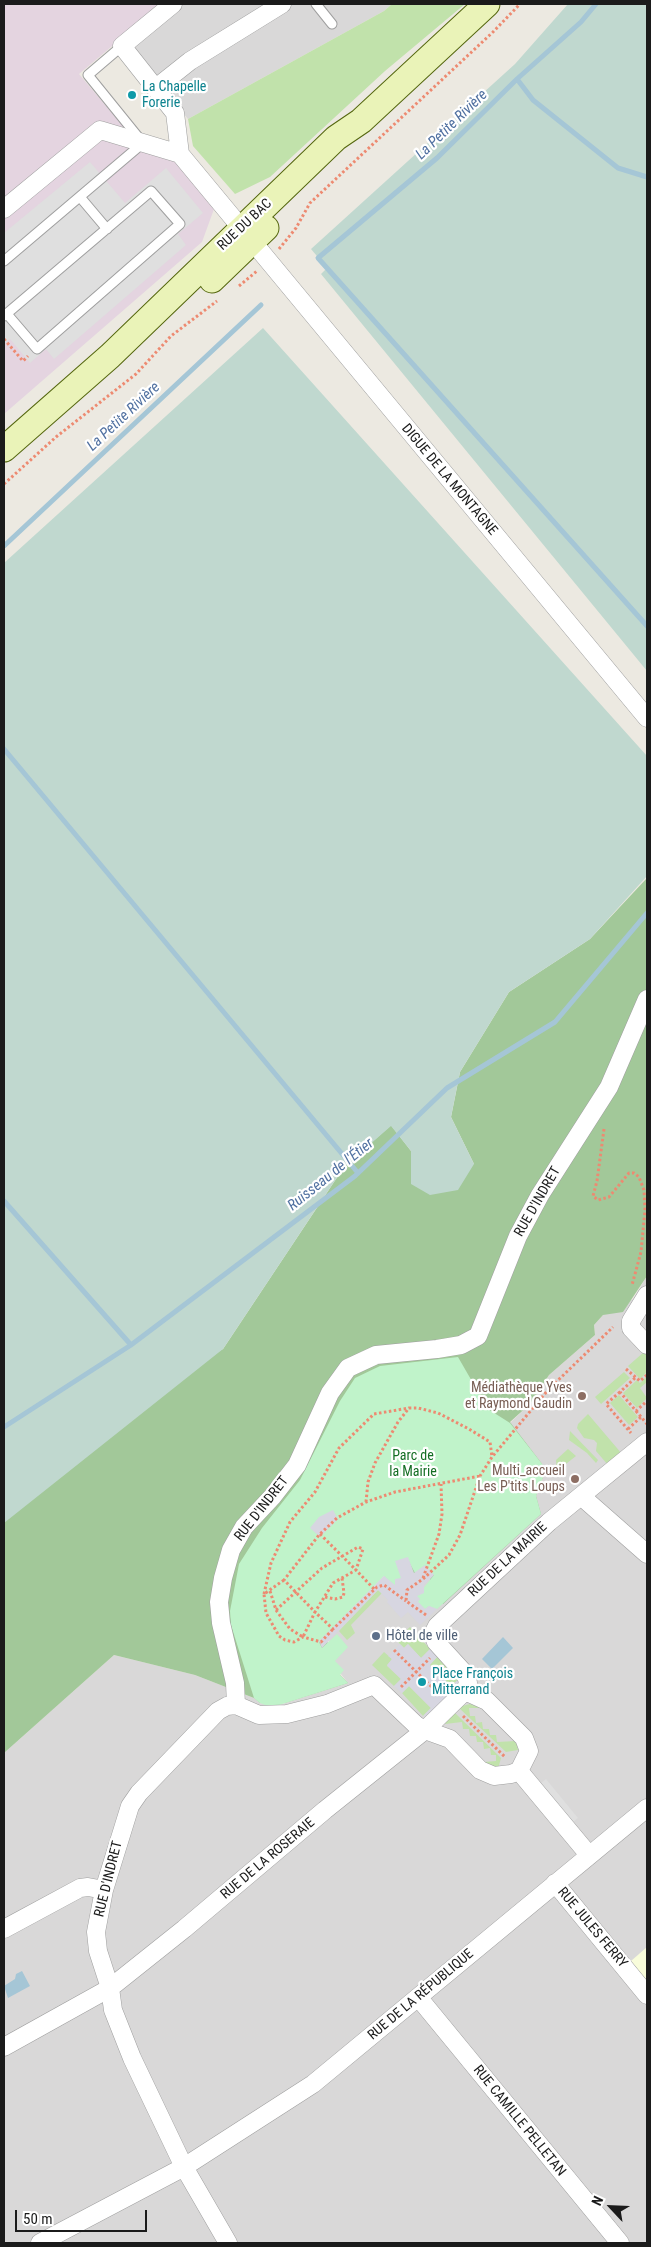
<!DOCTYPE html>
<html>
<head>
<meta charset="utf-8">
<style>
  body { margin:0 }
  #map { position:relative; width:651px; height:2247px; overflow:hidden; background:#ece9e1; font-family:"Roboto Condensed",sans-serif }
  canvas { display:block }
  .frame { position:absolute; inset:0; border:5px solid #1b1b1b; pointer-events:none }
  .north { position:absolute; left:586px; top:2182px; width:50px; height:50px; -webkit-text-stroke:4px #fff; paint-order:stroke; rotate:295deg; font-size:14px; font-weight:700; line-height:20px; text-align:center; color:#1b1b1b }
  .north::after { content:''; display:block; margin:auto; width:18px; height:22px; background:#1b1b1b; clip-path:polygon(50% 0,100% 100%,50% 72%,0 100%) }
  .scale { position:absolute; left:15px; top:2210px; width:132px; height:22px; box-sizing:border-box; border:2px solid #1b1b1b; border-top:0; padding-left:6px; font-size:15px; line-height:18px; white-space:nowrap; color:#1b1b1b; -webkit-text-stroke:4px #fff; paint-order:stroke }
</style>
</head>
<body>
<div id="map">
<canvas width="651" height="2247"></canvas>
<div class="frame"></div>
<div class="north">N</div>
<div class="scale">50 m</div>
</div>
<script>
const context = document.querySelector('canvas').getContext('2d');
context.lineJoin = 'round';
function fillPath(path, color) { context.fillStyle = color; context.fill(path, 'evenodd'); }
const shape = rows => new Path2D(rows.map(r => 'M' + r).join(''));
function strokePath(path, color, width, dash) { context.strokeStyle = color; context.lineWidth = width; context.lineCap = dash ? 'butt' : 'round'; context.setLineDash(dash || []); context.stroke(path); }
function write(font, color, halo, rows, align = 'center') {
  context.font = font + ' "Roboto Condensed",sans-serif'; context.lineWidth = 4.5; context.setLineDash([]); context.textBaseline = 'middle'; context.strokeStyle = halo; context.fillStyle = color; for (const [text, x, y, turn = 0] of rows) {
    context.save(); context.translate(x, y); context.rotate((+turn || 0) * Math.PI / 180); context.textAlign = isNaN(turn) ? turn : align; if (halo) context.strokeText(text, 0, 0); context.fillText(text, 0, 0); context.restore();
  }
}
const residential = shape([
  [183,4,392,4,384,11,188,119,129,48],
  [647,1276,647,2243,4,2243,4,1753,114,1655,195,1675,254,1698,260,1703,276,1706,348,1683,326,1655,332,1628,384,1576,536,1496,546,1469,510,1423,530,1404,549,1375,595,1335,594,1325,603,1315,633,1299]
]);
const industrial = shape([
  [4,4,162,4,79,74,143,150,174,160,214,209,202,242,4,414]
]);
const education = shape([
  [647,1947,647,1981,631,1961]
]);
const grass = shape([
  [392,4,465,4,385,71,270,177,235,194,193,146,188,119,384,11],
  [644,1352,647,1356,647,1372,640,1379,628,1366],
  [624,1372,630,1378,601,1404,595,1397],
  [647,1376,647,1382,640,1388,647,1398,637,1408,623,1393,637,1380,640,1383],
  [619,1395,638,1417,629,1425,610,1403],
  [588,1414,622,1454,608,1465,596,1451,597,1443,594,1440,584,1438,577,1428,578,1424],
  [570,1431,598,1460,596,1463,587,1453,569,1440],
  [568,1449,576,1456,557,1471,556,1460],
  [378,1590,382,1593,351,1625,355,1633,347,1640,339,1631],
  [410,1627,430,1649,421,1658,408,1644,404,1648,396,1640],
  [384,1652,392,1659,387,1666,401,1679,394,1686,372,1665],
  [437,1657,459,1679,451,1687,429,1665],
  [409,1686,431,1708,423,1716,402,1693],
  [470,1704,481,1708,469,1708,470,1716,475,1716,476,1723,482,1722,483,1729,489,1729,490,1735,496,1735,497,1742,516,1741,518,1750,506,1752,458,1707],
  [453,1711,501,1758,498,1769,484,1762,496,1761,496,1755,491,1755,490,1748,484,1749,483,1742,477,1742,476,1736,470,1736,469,1729,463,1729,462,1722,445,1724]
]);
const forest = shape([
  [647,878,647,1276,623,1312,603,1315,594,1325,595,1335,549,1375,530,1404,510,1422,546,1469,536,1496,541,1514,443,1604,429,1588,431,1572,304,1581,340,1675,348,1683,285,1703,260,1703,254,1698,195,1675,114,1655,4,1753,4,1462,223,1349,344,1167,391,1125,411,1151,474,1164,451,1117,460,1072,509,992,590,939]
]);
const wetland = shape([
  [568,4,647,4,647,671,321,274,327,268,311,249,515,64],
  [263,328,647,756,647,876,590,939,509,992,460,1072,451,1117,474,1164,458,1190,430,1195,411,1184,411,1151,391,1126,344,1167,223,1349,4,1523,4,563]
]);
const park = shape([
  [458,1357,488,1409,510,1423,546,1469,536,1496,541,1514,437,1609,429,1606,425,1609,418,1602,417,1596,434,1575,415,1573,407,1558,401,1579,395,1586,384,1576,319,1642,322,1648,337,1634,348,1647,335,1661,344,1670,340,1675,348,1683,276,1706,268,1706,260,1703,254,1698,231,1625,230,1611,239,1564,262,1528,300,1480,340,1401,355,1378,380,1366]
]);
const parking = shape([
  [90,162,125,203,166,168,203,213,178,234,186,245,54,359,46,349,30,363,10,339,4,344,4,233],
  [546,1779,578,1818,573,1822,541,1783]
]);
const plaza = shape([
  [333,1510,338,1519,320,1537,310,1528,319,1517],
  [408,1557,414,1573,425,1565,434,1575,424,1585,424,1593,417,1596,420,1599,418,1602,425,1609,429,1606,437,1609,420,1625,408,1612,401,1618,387,1602,388,1600,378,1590,322,1648,319,1641,384,1576,395,1585,395,1579,401,1578,395,1561],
  [400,1644,404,1648,408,1644,421,1658,430,1649,437,1657,430,1665,451,1686,459,1679,452,1697,435,1712,423,1716,431,1708,409,1686,402,1693,394,1686,401,1679,387,1665,392,1659,388,1656]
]);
const water = shape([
  [503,1637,513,1648,492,1669,482,1659],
  [22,1971,30,1986,8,1998,4,1986,15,1979,16,1974]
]);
const stream = shape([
  [596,4,581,22,517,79,437,158,318,258,647,626],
  [517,79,533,100,618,168,647,177],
  [4,546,261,305],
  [4,749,358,1173],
  [4,1201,131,1345],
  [4,1427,131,1345,355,1176,447,1088,555,1022,647,913]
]);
const path = shape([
  [279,249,296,228,310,203,493,32,520,4],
  [239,286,257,271],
  [4,339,23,361,28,356],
  [4,484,56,437,136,374,171,336,217,301],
  [604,1129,597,1181,593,1196,598,1200,609,1197,629,1173,634,1173,639,1177,644,1190,645,1210,641,1252,632,1285],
  [626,1369,640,1381,647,1375],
  [635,1378,620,1392,636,1411,647,1401],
  [620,1392,606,1404,631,1433],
  [636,1411,647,1424],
  [628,1429,641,1417],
  [366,1502,368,1482,375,1463,398,1422,409,1408,418,1408,438,1413,469,1429,490,1442,492,1457],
  [320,1534,356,1570,333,1583,315,1612,284,1580,319,1535,337,1518,366,1502,395,1492,480,1476],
  [423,1578,439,1534,442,1514,441,1484],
  [284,1580,264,1594,266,1613,279,1636,285,1640,294,1642,303,1637,321,1642,333,1629],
  [270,1591,276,1610,322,1568,358,1547,363,1549,356,1570,374,1589],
  [264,1594,271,1563,290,1522,315,1492,339,1448,374,1414,409,1408],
  [325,1597,335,1599,343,1597,344,1593,342,1578],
  [276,1610,290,1629,303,1637,315,1612,333,1629,377,1587,384,1585,406,1601],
  [426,1615,406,1601,407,1590,423,1579,449,1555,460,1535,480,1476,492,1457,548,1390,613,1327],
  [394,1650,438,1693],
  [401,1687,430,1658],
  [463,1716,505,1757]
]);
const lane = shape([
  [316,4,332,24],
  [80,197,107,229],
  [4,261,143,143,88,75,122,46],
  [4,316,151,191,180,224,37,349,7,314]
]);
const street = shape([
  [173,4,122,46,175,113,180,154],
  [156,88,190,61,282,4],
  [180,154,647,718],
  [4,209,100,130,180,154],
  [647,1295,631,1321,631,1328,647,1345],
  [581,1496,647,1554],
  [236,1705,235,1683,221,1623,219,1602,223,1578,231,1550,244,1527,273,1496,297,1465,330,1393,348,1368,376,1355,437,1349,461,1345,478,1336,518,1236,540,1195,609,1087,647,999],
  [236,1705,259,1715,287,1714,327,1704,374,1685,416,1725,425,1730,450,1739,480,1770,494,1776,511,1774,519,1771,529,1751,524,1738,487,1701,465,1691],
  [519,1771,589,1855],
  [555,1883,647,1995],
  [4,1929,80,1888,88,1887,104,1890],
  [418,1997,620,2243],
  [4,2047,110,1988,184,1929,325,1810,425,1730,465,1691,468,1683,466,1675,436,1642,433,1634,437,1626,549,1522,647,1442],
  [40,2243,184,2167,313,2084,647,1808],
  [228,2243,184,2167,132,2058,113,2010,110,1988,98,1951,96,1932,104,1890,130,1806,139,1793,218,1711,227,1706,236,1705]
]);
const secondary = shape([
  [212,280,266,228],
  [4,449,110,356,336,138,361,121,487,4]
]);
const markers = [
  [132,95,5,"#0f9aa8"],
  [582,1396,5,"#8d6e63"],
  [575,1479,5,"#8d6e63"],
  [376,1636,5,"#5c6f8a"],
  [422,1682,5,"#0f9aa8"]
];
const cultureNames = [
  ["La Chapelle",142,87],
  ["Forerie",142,103],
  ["Place François",432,1674],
  ["Mitterrand",432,1690]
];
const streetNames = [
  ["RUE DU BAC",245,225,-43],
  ["DIGUE DE LA MONTAGNE",449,480,50],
  ["RUE D'INDRET",538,1202,-60],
  ["RUE D'INDRET",262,1509,-52],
  ["RUE DE LA MAIRIE",508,1560,-43],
  ["RUE DE LA ROSERAIE",268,1859,-40],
  ["RUE D'INDRET",109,1879,-76],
  ["RUE JULES FERRY",592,1928,50],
  ["RUE DE LA RÉPUBLIQUE",421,1995,-40],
  ["RUE CAMILLE PELLETAN",519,2121,51]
];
const educationNames = [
  ["Médiathèque Yves",572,1388],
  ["et Raymond Gaudin",572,1404],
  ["Multi_accueil",565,1471],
  ["Les P'tits Loups",565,1487]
];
const parkNames = [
  ["Parc de",413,1456],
  ["la Mairie",413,1472]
];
const serviceNames = [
  ["Hôtel de ville",386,1636]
];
const waterNames = [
  ["La Petite Rivière",452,125,-44],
  ["La Petite Rivière",124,417,-43],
  ["Ruisseau de l'Étier",331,1175,-39]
];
fillPath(residential, '#d9d8d8');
fillPath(industrial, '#e4d4e0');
fillPath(education, '#f8fcda');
fillPath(grass, '#c1e2ab');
fillPath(forest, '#a2c899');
fillPath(wetland, '#c0d8cf');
fillPath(park, '#c0f3ca');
fillPath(parking, '#dfdfdf');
fillPath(plaza, '#d7d6e1');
fillPath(water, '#a5c6d6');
strokePath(stream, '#a5c6d6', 5);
strokePath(lane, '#9f9f9f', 11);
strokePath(street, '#9f9f9f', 19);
strokePath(secondary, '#54660e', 27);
strokePath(path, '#ed8a71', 3, [2.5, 2.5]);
strokePath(lane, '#fff', 9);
strokePath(street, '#fff', 18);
strokePath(secondary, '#eaf3b8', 25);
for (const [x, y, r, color] of markers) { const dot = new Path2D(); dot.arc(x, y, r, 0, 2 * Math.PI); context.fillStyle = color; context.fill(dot); strokePath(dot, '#fff', 2); }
write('14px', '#0d838f', '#fff', cultureNames, 'left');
write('14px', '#1b1b1b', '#fff', streetNames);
write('14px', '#785e54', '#fff', educationNames, 'right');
write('14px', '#146e24', '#fff', parkNames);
write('14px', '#4e5e75', '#fff', serviceNames, 'left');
write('italic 15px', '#5171a1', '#fff', waterNames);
</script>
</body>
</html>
